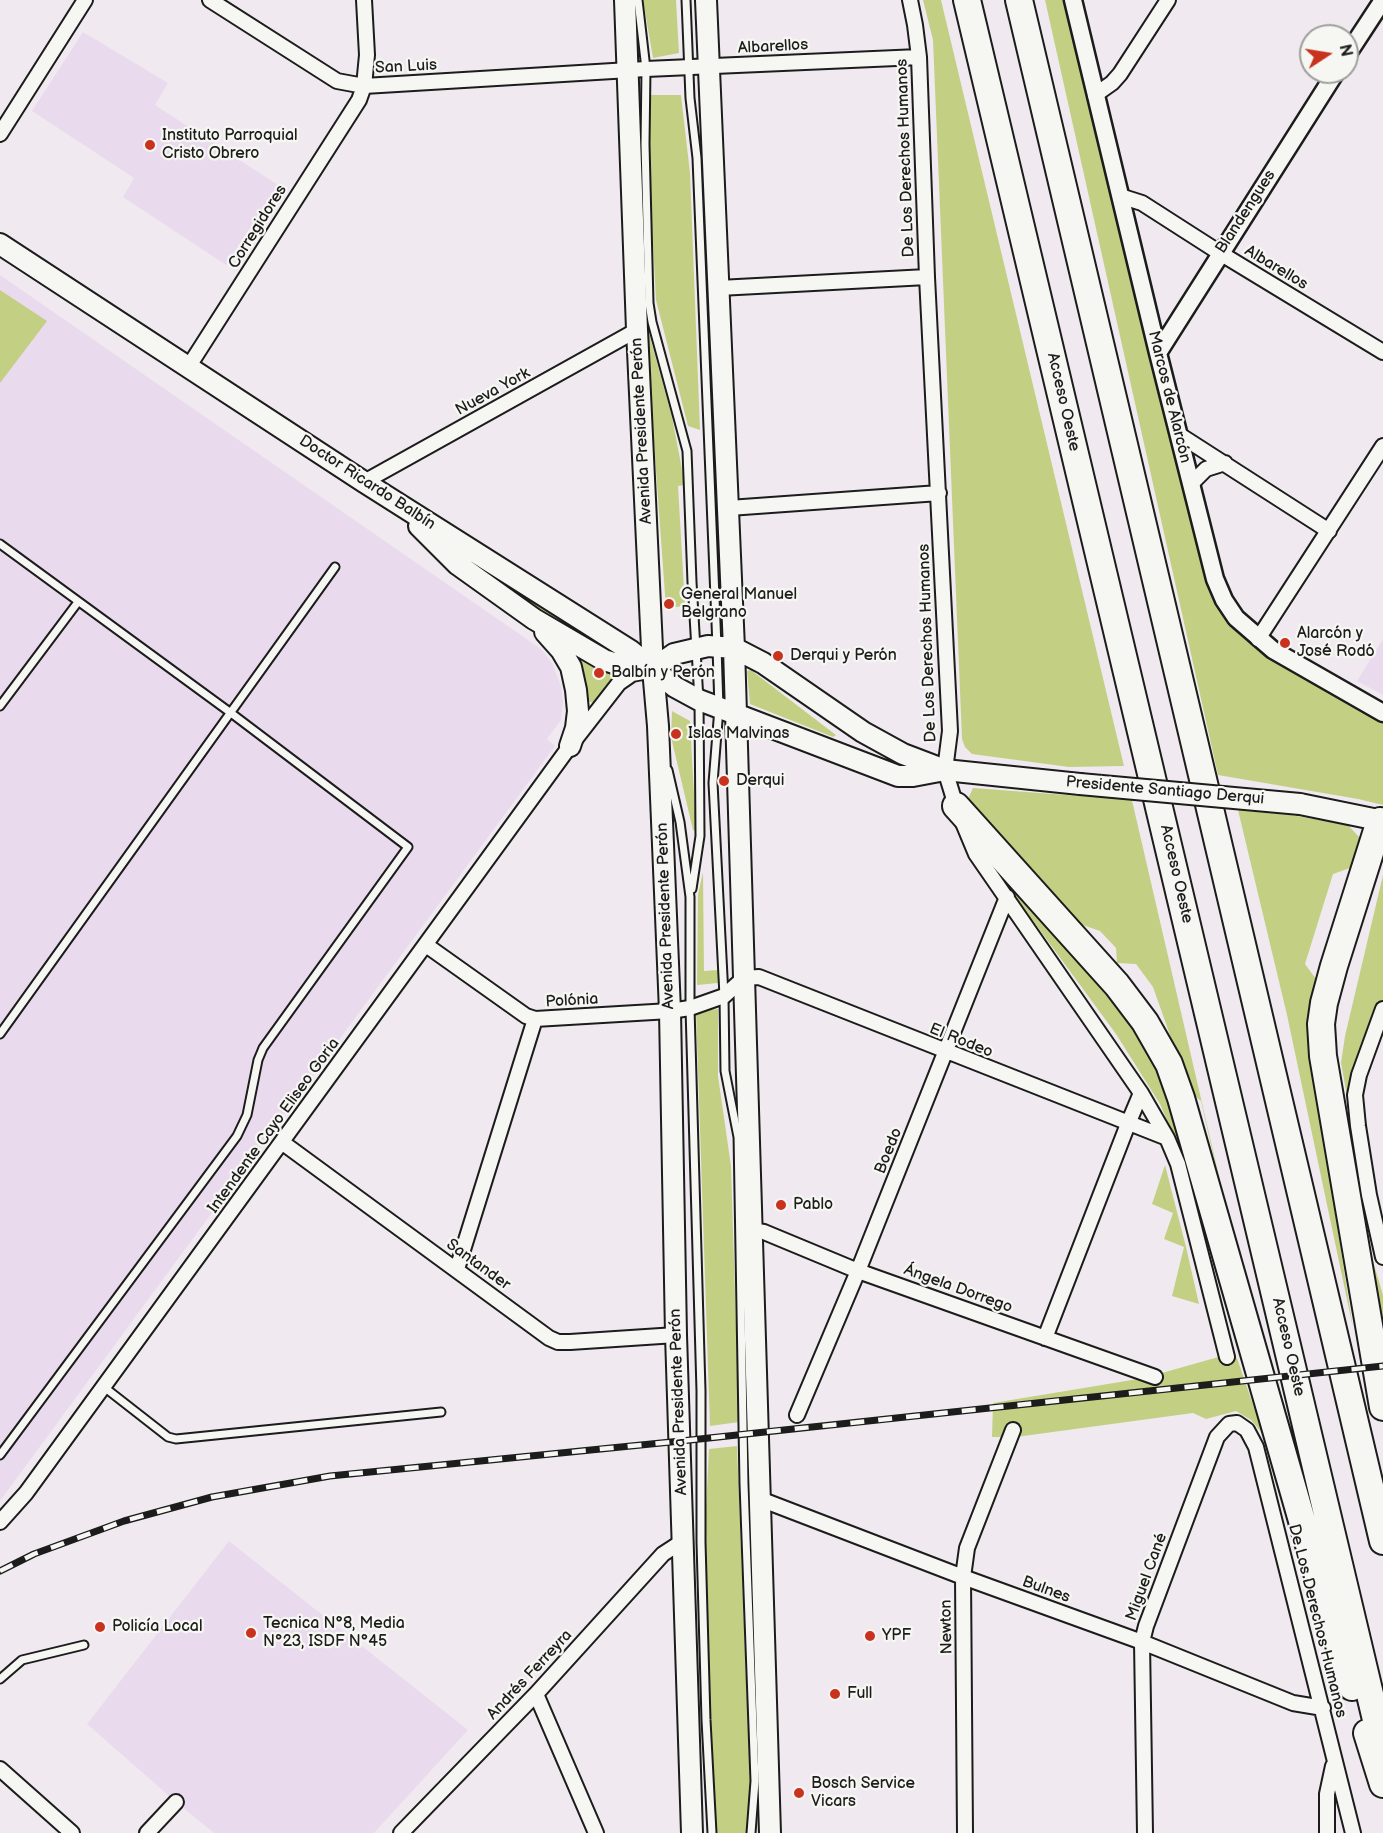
<!DOCTYPE html>
<html>
<head>
<meta charset="utf-8">
<style>
  body { margin:0 }
  #map { position:relative; width:1383px; height:1833px; overflow:hidden; background:#f0eaf0; font-family:"Balsamiq Sans",sans-serif }
  canvas { display:block }
  .north { position:absolute; left:1299px; top:24px; width:60px; height:60px; box-sizing:border-box; background:#f6f6f2; border:2px solid #9f9f9c; border-radius:50%; rotate:78deg; font-size:16px; font-weight:700; line-height:24px; text-align:center; color:#1c1c1c }
  .north::after { content:''; display:block; margin:auto; width:21px; height:27px; background:#c8321e; clip-path:polygon(50% 0,100% 100%,50% 72%,0 100%) }
</style>
</head>
<body>
<div id="map">
<canvas width="1383" height="1833"></canvas>
<div class="north">N</div>
</div>
<script>
const context = document.querySelector('canvas').getContext('2d');
context.lineJoin = 'round';
function fillPath(path, color) { context.fillStyle = color; context.fill(path, 'evenodd'); }
const shape = rows => new Path2D(rows.map(r => 'M' + r).join(''));
function strokePath(path, color, width, dash) { context.strokeStyle = color; context.lineWidth = width; context.lineCap = dash ? 'butt' : 'round'; context.setLineDash(dash || []); context.stroke(path); }
function write(font, color, halo, rows, align = 'center') {
  context.font = font + ' "Balsamiq Sans",sans-serif'; context.lineWidth = 4.5; context.setLineDash([]); context.textBaseline = 'middle'; context.strokeStyle = halo; context.fillStyle = color; for (const [text, x, y, turn = 0] of rows) {
    context.save(); context.translate(x, y); context.rotate((+turn || 0) * Math.PI / 180); context.textAlign = isNaN(turn) ? turn : align; if (halo) context.strokeText(text, 0, 0); context.fillText(text, 0, 0); context.restore();
  }
}
const built = shape([
  [83,32,168,83,155,105,278,185,226,265,123,197,134,178,32,111],
  [0,275,541,649,552,663,561,686,563,702,561,720,547,739,555,746,0,1501],
  [1383,639,1383,695,1357,681],
  [229,1541,468,1730,374,1833,214,1833,176,1802,87,1724]
]);
const green = shape([
  [643,0,676,0,679,53,653,58],
  [923,0,941,0,1124,766,1069,767,972,754,965,747,962,739,933,40],
  [1045,0,1066,0,1208,576,1222,613,1305,676,1383,722,1383,805,1358,799,1218,775],
  [649,95,681,95,690,173,700,430,688,426,656,300,649,169],
  [0,290,47,321,0,383],
  [645,319,672,417,685,485,678,486,685,606,666,608],
  [433,531,629,655,609,654,462,562],
  [570,647,608,670,613,676,593,703,586,700],
  [751,670,756,674,836,735,833,737,750,704,747,671],
  [672,711,690,721,696,831,693,830,671,737],
  [973,788,1080,796,1131,796,1261,1358,1260,1361,1201,1101,1190,1092,1153,987,1136,964,1117,963,1116,948,1100,931,1077,923,968,799],
  [1238,810,1291,815,1348,825,1360,838,1350,868,1333,874,1305,964,1316,979,1309,1006,1307,1030,1353,1328,1287,1015],
  [703,872,704,971,718,970,718,983,697,985,698,895],
  [1383,875,1383,1000,1372,1020,1347,1096,1341,1063,1345,1036],
  [1004,877,1125,1017,1156,1067,1175,1118,1188,1168,1160,1104,1116,1034,1003,880],
  [718,1009,718,1076,731,1166,739,1422,710,1426,696,1011],
  [1165,1165,1186,1247,1199,1304,1172,1296,1184,1247,1164,1239,1173,1213,1152,1204],
  [1367,1241,1383,1295,1383,1347],
  [1222,1356,1237,1358,1263,1434,1251,1420,1236,1411,1206,1419,1193,1413,1016,1437,992,1437,993,1403,1144,1378],
  [737,1446,750,1781,747,1833,717,1833,705,1731,705,1530,709,1449]
]);
const service = shape([
  [638,0,646,69,645,144,649,303,652,322,687,451,692,582,699,700,700,836,692,889],
  [686,0,690,98,697,158,717,647,719,708,713,783,724,996,725,1071,738,1137],
  [0,544,231,713,408,847,263,1048,258,1060,247,1115,237,1136,0,1455],
  [0,706,78,602],
  [668,770,680,822,690,897,690,1008,701,1391,701,1542,706,1720,712,1833],
  [0,1034,335,567],
  [738,1134,744,1484,755,1781,751,1833],
  [104,1387,168,1437,176,1439,441,1412],
  [0,1679,22,1660,84,1645]
]);
const minor = shape([
  [210,0,337,81,364,86,646,69,919,57],
  [910,0,915,25,919,57,927,277,950,731,945,770,956,806,976,854,1141,1093,1167,1138,1178,1164,1227,1357],
  [1095,95,1112,83,1120,74,1168,0],
  [0,134,85,0],
  [1120,196,1142,203,1220,253,1383,352],
  [719,288,927,277],
  [189,366,359,100,364,86,367,55,364,0],
  [1178,434,1329,531],
  [364,482,637,330],
  [1191,484,1206,469,1225,463],
  [729,508,939,493],
  [1258,639,1383,446],
  [426,945,526,1016,535,1019,670,1011,690,1008,724,996,744,978,759,977,1167,1138],
  [1383,1009,1359,1075,1355,1095,1358,1126,1369,1195,1383,1257],
  [283,1143,549,1338,558,1342,570,1342,676,1335],
  [750,1230,764,1232,858,1271,1155,1377],
  [457,1269,535,1019],
  [1045,1338,1128,1124,1141,1093],
  [797,1415,858,1271,1007,897],
  [760,1499,963,1577,1142,1642,1293,1703,1323,1708],
  [0,1522,26,1493,570,746,619,683,632,674,648,671],
  [536,1694,596,1833],
  [0,1769,72,1833],
  [147,1833,176,1802],
  [401,1833,536,1694,663,1554,683,1541],
  [965,1833,963,1577,967,1548,1013,1430],
  [1145,1833,1142,1642,1146,1626,1217,1437,1229,1424,1237,1423,1247,1430,1256,1447,1353,1833],
  [1327,1833,1327,1794,1333,1766]
]);
const tertiary = shape([
  [1073,0,1158,353,1215,579,1224,600,1236,618,1273,650,1383,713],
  [1347,55,1383,0],
  [1158,353,1336,72]
]);
const secondary = shape([
  [625,0,637,330,653,669,658,726,670,1011,676,1335,692,1833],
  [706,0,734,648,770,1833],
  [0,244,364,482,631,651,675,687,699,700,898,776,913,776,945,770],
  [419,526,457,564,534,619,604,660,617,664,653,669],
  [545,632,561,650,571,667,576,690,578,711,576,728,570,746],
  [653,669,674,654,708,646,734,648,763,663,863,732,903,754,945,770,1080,784],
  [1300,804,1383,821]
]);
const motorway = shape([
  [967,0,1383,1749],
  [1019,0,1383,1541],
  [956,806,1117,985,1145,1022,1169,1064,1181,1098,1315,1566,1352,1687],
  [1380,821,1334,966,1324,1003,1321,1024,1323,1056,1383,1407],
  [1367,1733,1383,1784]
]);
const rail = shape([
  [0,1571,34,1554,124,1521,212,1497,330,1476,681,1441,1383,1366]
]);
const secondaryBridge = shape([
  [1080,784,1300,804]
]);
const markers = [
  [150,145,6,"#c8321e"],
  [669,604,6,"#c8321e"],
  [1285,643,6,"#c8321e"],
  [778,656,6,"#c8321e"],
  [599,673,6,"#c8321e"],
  [676,734,6,"#c8321e"],
  [724,781,6,"#c8321e"],
  [781,1205,6,"#c8321e"],
  [100,1627,6,"#c8321e"],
  [251,1633,6,"#c8321e"],
  [870,1636,6,"#c8321e"],
  [835,1694,6,"#c8321e"],
  [799,1793,6,"#c8321e"]
];
const streetNames = [
  ["Albarellos",773,47,-3],
  ["San Luis",406,67,-3],
  ["De Los Derechos Humanos",906,158,-92],
  ["Blandengues",1246,212,-57],
  ["Corregidores",258,227,-58],
  ["Albarellos",1276,268,31],
  ["Nueva York",493,392,-29],
  ["Marcos de Alarcón",1169,397,76],
  ["Acceso Oeste",1063,402,77],
  ["Avenida Presidente Perón",642,431,-93],
  ["Doctor Ricardo Balbín",367,483,33],
  ["De Los Derechos Humanos",928,643,-92],
  ["Presidente Santiago Derqui",1165,791,5],
  ["Acceso Oeste",1176,874,77],
  ["Avenida Presidente Perón",666,916,-92],
  ["Polónia",572,1001,-3],
  ["El Rodeo",961,1041,22],
  ["Intendente Cayo Eliseo Goria",274,1126,-54],
  ["Boedo",889,1151,-68],
  ["Santander",478,1265,36],
  ["Ángela Dorrego",958,1289,20],
  ["Acceso Oeste",1288,1347,77],
  ["Avenida Presidente Perón",679,1402,-92],
  ["Miguel Cané",1147,1577,-70],
  ["Bulnes",1046,1590,20],
  ["De Los Derechos Humanos",1317,1621,76],
  ["Newton",947,1627,-91],
  ["Andrés Ferreyra",530,1675,-47]
];
const poiNames = [
  ["Instituto Parroquial",162,136],
  ["Cristo Obrero",162,154],
  ["General Manuel",681,595],
  ["Belgrano",681,613],
  ["Alarcón y",1297,634],
  ["José Rodó",1297,652],
  ["Derqui y Perón",790,656],
  ["Balbín y Perón",611,673],
  ["Islas Malvinas",688,734],
  ["Derqui",736,781],
  ["Pablo",793,1205],
  ["Tecnica N°8, Media",263,1624],
  ["N°23, ISDF N°45",263,1642],
  ["Policía Local",112,1627],
  ["YPF",882,1636],
  ["Full",847,1694],
  ["Bosch Service",811,1784],
  ["Vicars",811,1802]
];
fillPath(built, '#e9dbed');
fillPath(green, '#c3d084');
strokePath(service, '#1c1c1c', 11);
strokePath(minor, '#1c1c1c', 18);
strokePath(tertiary, '#1c1c1c', 21);
strokePath(secondary, '#1c1c1c', 24);
strokePath(motorway, '#1c1c1c', 30);
strokePath(service, '#f6f6f2', 7);
strokePath(minor, '#f6f6f2', 14);
strokePath(tertiary, '#f6f6f2', 16);
strokePath(secondary, '#f6f6f2', 20);
strokePath(motorway, '#f6f6f2', 26);
strokePath(rail, '#1c1c1c', 7);
strokePath(rail, '#f6f6f2', 4.5, [14]);
strokePath(secondaryBridge, '#1c1c1c', 24, []);
strokePath(secondaryBridge, '#f6f6f2', 20);
for (const [x, y, r, color] of markers) { const dot = new Path2D(); dot.arc(x, y, r, 0, 2 * Math.PI); context.fillStyle = color; context.fill(dot); strokePath(dot, '#f6f6f2', 2); }
write('16px', '#1c1c1c', '#f6f6f2', streetNames);
write('16px', '#1c1c1c', '#f6f6f2', poiNames, 'left');
</script>
</body>
</html>
